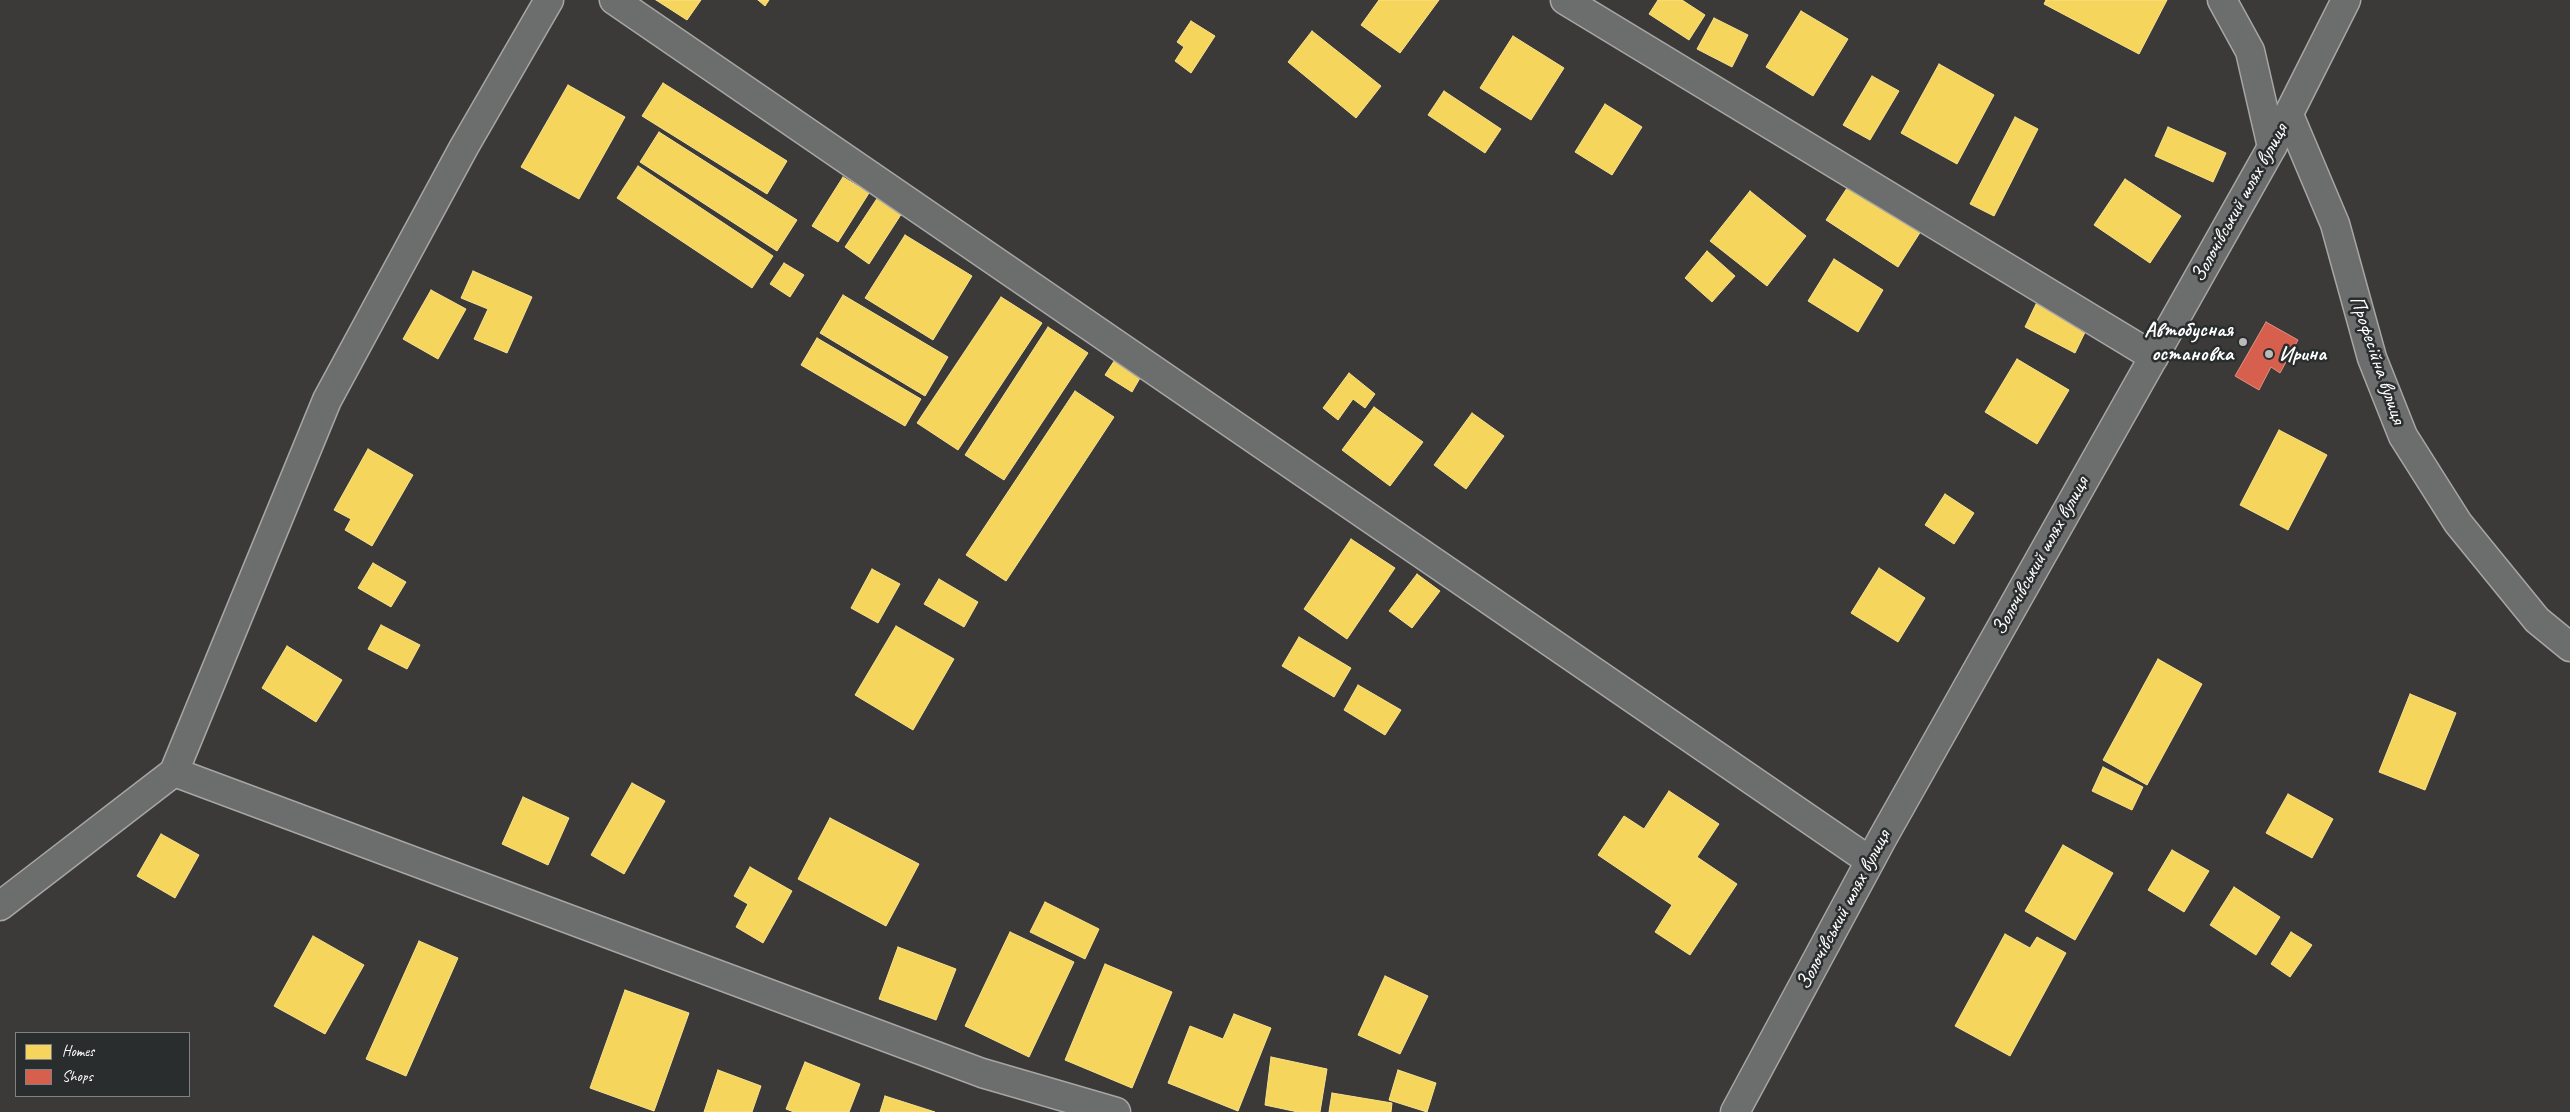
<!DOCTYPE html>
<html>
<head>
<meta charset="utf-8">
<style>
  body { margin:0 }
  #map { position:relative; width:2570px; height:1112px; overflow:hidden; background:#3b3a38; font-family:Caveat,sans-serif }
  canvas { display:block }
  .legend { position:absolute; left:15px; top:1032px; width:175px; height:65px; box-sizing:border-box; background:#2a2d2e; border:1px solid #7f8182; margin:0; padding:6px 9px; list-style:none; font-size:15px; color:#fff }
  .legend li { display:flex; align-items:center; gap:10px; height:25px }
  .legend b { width:25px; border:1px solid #7f8182 }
</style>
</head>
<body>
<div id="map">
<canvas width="2570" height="1112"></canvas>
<ul class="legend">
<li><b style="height:14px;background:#f6d55c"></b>Homes</li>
<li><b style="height:14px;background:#d6604d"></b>Shops</li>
</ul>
</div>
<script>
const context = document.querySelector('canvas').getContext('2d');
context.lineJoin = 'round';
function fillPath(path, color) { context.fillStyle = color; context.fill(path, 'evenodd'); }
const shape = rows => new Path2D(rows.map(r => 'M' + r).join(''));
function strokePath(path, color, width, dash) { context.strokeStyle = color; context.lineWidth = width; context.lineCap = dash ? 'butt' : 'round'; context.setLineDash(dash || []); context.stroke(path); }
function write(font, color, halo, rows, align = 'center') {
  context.font = font + ' Caveat,sans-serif'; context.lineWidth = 5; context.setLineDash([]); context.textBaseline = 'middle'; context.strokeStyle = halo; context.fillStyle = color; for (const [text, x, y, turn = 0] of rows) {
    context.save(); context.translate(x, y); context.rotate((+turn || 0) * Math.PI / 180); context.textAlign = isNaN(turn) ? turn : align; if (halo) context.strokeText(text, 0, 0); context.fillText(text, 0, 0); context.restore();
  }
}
const homes = shape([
  [656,0,701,0,687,20,656,0],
  [758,0,769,0,765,6,758,0],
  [1379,0,1439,0,1400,53,1361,25,1379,0],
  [1658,0,1682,0,1705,15,1689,40,1649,14,1658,0],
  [2046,0,2167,0,2139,54,2044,4,2046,0],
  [1801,11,1848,39,1813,96,1766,67,1801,11],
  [1714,18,1748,35,1732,67,1697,49,1714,18],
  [1191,21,1215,36,1191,73,1175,61,1184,47,1177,42,1191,21],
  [1312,31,1381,86,1356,118,1288,62,1312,31],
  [1513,36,1564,68,1531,120,1480,88,1513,36],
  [1939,64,1994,95,1957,164,1901,133,1939,64],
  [1872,76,1899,91,1870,140,1843,125,1872,76],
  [663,83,787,161,767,194,642,116,663,83],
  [568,85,625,117,579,199,521,167,568,85],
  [1444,91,1501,129,1485,153,1428,115,1444,91],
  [1605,104,1642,127,1612,175,1575,152,1605,104],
  [2015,117,2038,129,1994,216,1970,204,2015,117],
  [2168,127,2226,153,2213,182,2155,156,2168,127],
  [659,132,797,220,777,251,640,162,659,132],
  [638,166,773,256,752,288,617,198,638,166],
  [843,177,869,193,838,242,812,226,843,177],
  [2125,179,2181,216,2150,263,2094,225,2125,179],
  [1849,185,1921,231,1898,267,1826,220,1849,185],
  [1750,191,1806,236,1767,286,1710,241,1750,191],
  [878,197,902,213,869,264,845,247,878,197],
  [905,235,972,276,933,340,865,298,905,235],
  [1707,251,1735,276,1712,302,1685,278,1707,251],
  [1834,259,1883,290,1858,332,1808,301,1834,259],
  [784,263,804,275,790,297,770,284,784,263],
  [473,271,532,297,507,353,474,339,488,309,461,298,473,271],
  [431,290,466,309,438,359,403,339,431,290],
  [843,295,948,357,925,396,820,333,843,295],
  [1001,297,1042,323,958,450,917,423,1001,297],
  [2038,300,2088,326,2075,353,2025,327,2038,300],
  [1048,327,1088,353,1004,480,965,455,1048,327],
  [817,338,921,399,905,426,801,365,817,338],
  [1118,355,1144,371,1132,392,1105,375,1118,355],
  [2017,359,2069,390,2037,444,1985,412,2017,359],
  [1349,373,1375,394,1365,408,1353,399,1338,420,1323,408,1349,373],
  [1075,391,1114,417,1006,581,966,555,1075,391],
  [1374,407,1423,442,1390,486,1342,450,1374,407],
  [1472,413,1504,436,1466,489,1434,465,1472,413],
  [2279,430,2327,455,2288,530,2240,505,2279,430],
  [368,449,413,475,372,546,345,530,351,519,334,510,368,449],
  [1945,494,1974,513,1954,544,1925,525,1945,494],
  [1351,539,1395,568,1347,639,1304,609,1351,539],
  [373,563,406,582,391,607,358,588,373,563],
  [1879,568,1925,598,1898,642,1851,613,1879,568],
  [872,569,900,584,878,623,851,608,872,569],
  [1417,574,1440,591,1412,628,1389,611,1417,574],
  [939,579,978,602,964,627,924,604,939,579],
  [381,625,420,645,407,669,368,649,381,625],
  [896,626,954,659,913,730,855,695,896,626],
  [1299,637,1351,668,1334,697,1282,666,1299,637],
  [287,646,342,680,316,722,262,688,287,646],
  [2158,659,2202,684,2147,785,2103,760,2158,659],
  [1358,685,1401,710,1385,735,1344,710,1358,685],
  [2410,694,2456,713,2425,790,2379,772,2410,694],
  [2103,767,2143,787,2132,810,2092,791,2103,767],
  [632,783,665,801,624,874,591,855,632,783],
  [1669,791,1719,824,1697,857,1737,884,1690,955,1655,932,1672,905,1598,855,1624,816,1644,829,1669,791],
  [2288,794,2333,819,2312,858,2266,833,2288,794],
  [523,797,569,818,548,865,502,844,523,797],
  [830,818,919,864,886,926,798,879,830,818],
  [161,834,199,855,175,898,137,876,161,834],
  [2063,845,2113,873,2075,940,2025,911,2063,845],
  [2172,850,2209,871,2184,912,2148,890,2172,850],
  [750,867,792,891,763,943,736,927,748,904,734,896,750,867],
  [2234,887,2280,917,2256,955,2210,925,2234,887],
  [1045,902,1099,929,1085,959,1030,932,1045,902],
  [1010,932,1074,962,1029,1057,965,1026,1010,932],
  [2291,932,2312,945,2290,977,2271,964,2291,932],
  [2005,934,2030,948,2037,937,2066,953,2010,1056,1955,1026,2005,934],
  [313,936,364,965,325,1034,274,1006,313,936],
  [419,941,458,958,406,1076,366,1059,419,941],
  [898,947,956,969,936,1020,879,999,898,947],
  [1105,964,1172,992,1132,1088,1065,1060,1105,964],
  [1385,976,1428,996,1400,1054,1358,1035,1385,976],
  [625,990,689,1013,654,1111,590,1088,625,990],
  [1234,1014,1271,1028,1238,1111,1168,1083,1190,1026,1223,1039,1234,1014],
  [1271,1057,1327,1069,1320,1112,1298,1112,1265,1105,1271,1057],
  [805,1062,860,1084,849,1112,794,1112,786,1109,805,1062],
  [718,1070,761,1086,752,1112,704,1112,718,1070],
  [1398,1070,1436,1083,1427,1112,1389,1100,1398,1070],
  [1332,1093,1392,1103,1391,1112,1329,1112,1332,1093],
  [885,1096,935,1112,880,1112,885,1096]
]);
const shops = shape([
  [2266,322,2298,340,2280,373,2271,367,2259,390,2235,376,2266,322]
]);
const street = shape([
  [614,0,1870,861],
  [1565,0,2154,357],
  [2222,0,2250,51,2272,147],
  [2289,115,2335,224,2372,358,2403,436,2458,523,2537,620,2570,647],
  [174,772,982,1073,1116,1112],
  [0,906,174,772,327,400,464,147,549,0]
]);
const secondary = shape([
  [1735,1112,1882,839,2272,147,2346,0]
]);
const markers = [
  [2243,342,5,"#babab9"],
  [2269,354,5,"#babab9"]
];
const streetNames = [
  ["Золочівський шлях вулиця",2240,203,-61],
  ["Професійна вулиця",2377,360,71],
  ["Золочівський шлях вулиця",2041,556,-61],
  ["Золочівський шлях вулиця",1844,910,-62]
];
const poiNames = [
  ["Автобусная",2233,330],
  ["остановка",2233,354],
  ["Ирина",2279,354,"left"]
];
fillPath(homes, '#f6d55c');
strokePath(homes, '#f9e28d', 1);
fillPath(shops, '#d6604d');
strokePath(shops, '#e29082', 1);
strokePath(street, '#a7a6a5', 31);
strokePath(secondary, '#a7a6a5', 31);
strokePath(street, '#6c6d6d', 28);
strokePath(secondary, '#6c6d6d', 28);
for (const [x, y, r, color] of markers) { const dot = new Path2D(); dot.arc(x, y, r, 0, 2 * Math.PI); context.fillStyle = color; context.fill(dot); strokePath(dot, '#2a2d2e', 2); }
write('21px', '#fff', '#2a2d2e', streetNames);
write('bold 21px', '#fff', '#2a2d2e', poiNames, 'right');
</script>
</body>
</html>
